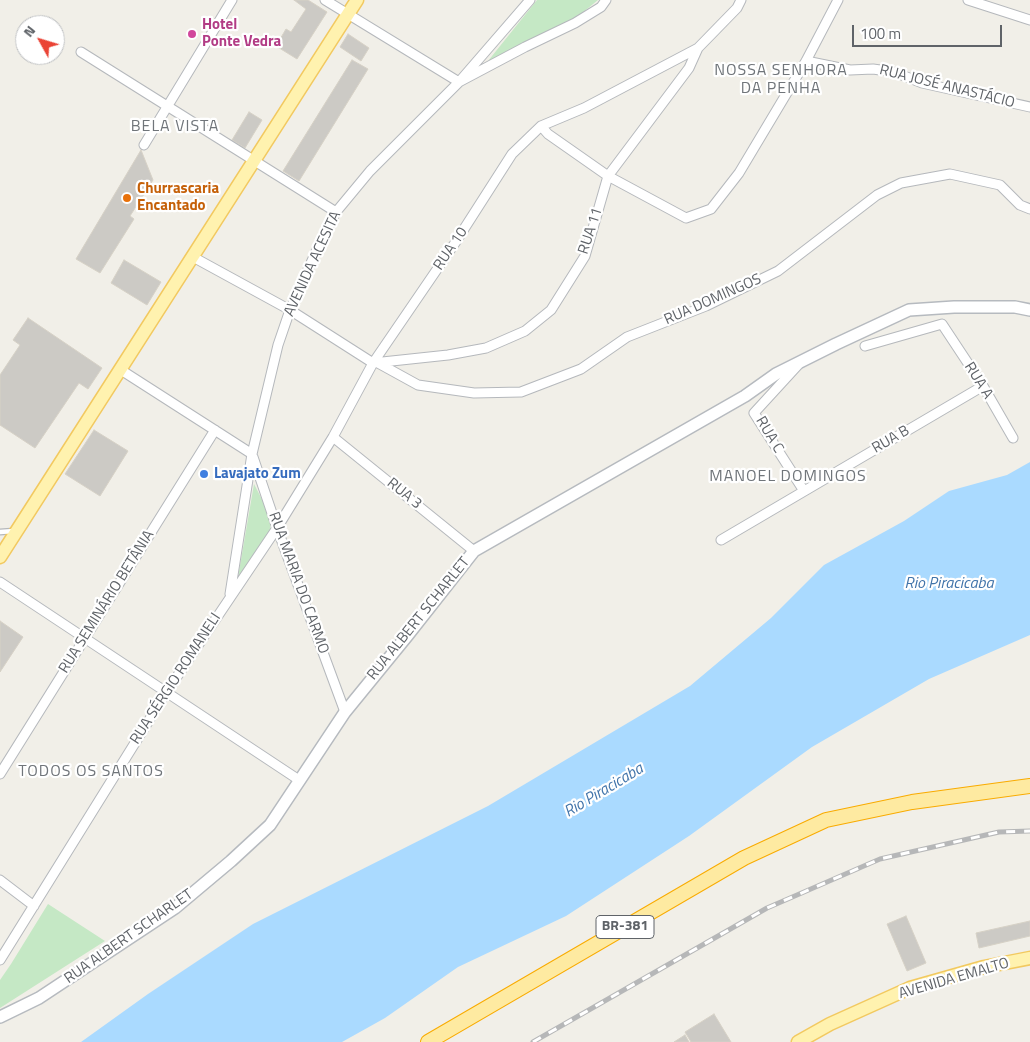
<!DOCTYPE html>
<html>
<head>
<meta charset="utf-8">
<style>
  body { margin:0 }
  #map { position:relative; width:1030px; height:1042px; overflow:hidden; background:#f1efe8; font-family:"Titillium Web",sans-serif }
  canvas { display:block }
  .north { position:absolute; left:15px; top:15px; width:50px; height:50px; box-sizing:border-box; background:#fff; border:1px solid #bfc1c3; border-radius:50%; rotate:309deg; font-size:14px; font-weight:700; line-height:20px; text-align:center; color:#5f6368 }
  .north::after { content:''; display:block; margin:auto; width:18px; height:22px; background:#ea4335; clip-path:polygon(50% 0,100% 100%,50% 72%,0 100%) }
  .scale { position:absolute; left:852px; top:25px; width:150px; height:22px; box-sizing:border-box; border:2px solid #5f6368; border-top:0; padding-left:6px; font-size:15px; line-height:18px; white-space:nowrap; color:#5f6368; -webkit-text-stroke:4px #fff; paint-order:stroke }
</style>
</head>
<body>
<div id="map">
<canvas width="1030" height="1042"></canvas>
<div class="north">N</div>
<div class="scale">100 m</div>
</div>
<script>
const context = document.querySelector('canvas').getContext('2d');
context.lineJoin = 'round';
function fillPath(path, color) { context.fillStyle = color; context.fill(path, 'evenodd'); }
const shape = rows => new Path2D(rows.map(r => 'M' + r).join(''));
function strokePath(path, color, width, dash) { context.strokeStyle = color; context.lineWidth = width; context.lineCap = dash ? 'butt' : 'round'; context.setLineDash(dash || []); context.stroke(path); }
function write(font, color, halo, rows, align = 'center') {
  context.font = font + ' "Titillium Web",sans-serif'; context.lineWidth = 4.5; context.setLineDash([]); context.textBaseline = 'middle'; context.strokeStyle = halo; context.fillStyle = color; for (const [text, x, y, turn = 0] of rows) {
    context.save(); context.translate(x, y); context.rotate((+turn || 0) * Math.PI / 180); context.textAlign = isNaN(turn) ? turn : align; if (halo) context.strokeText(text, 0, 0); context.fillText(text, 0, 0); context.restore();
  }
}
const green = shape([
  [537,0,598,0,576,18,488,61],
  [254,484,268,511,271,531,238,577],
  [48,904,105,941,0,1008,0,980,11,964]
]);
const water = shape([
  [1030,462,1030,635,929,679,812,747,689,836,566,916,458,967,385,1018,342,1042,81,1042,148,994,253,924,488,806,690,686,771,618,824,565,904,521,949,491,1007,475]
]);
const building = shape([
  [294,0,308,0,327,12,297,59,276,46,286,29,291,32,306,9,294,0],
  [348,34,369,48,361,61,340,47,348,34],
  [352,60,368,69,299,181,283,171,352,60],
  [249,112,262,120,245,148,232,140,249,112],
  [141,150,153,180,130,216,134,219,100,273,76,259,141,150],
  [124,260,161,282,147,305,111,283,124,260],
  [28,318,102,368,88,389,79,383,35,448,0,425,0,375,20,345,13,340,28,318],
  [94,430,128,451,100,496,65,474,94,430],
  [0,621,23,637,0,672,0,621],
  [906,916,926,963,907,971,887,924,906,916],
  [1030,921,1030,936,979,948,976,933,1030,921],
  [714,1014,731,1042,691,1042,685,1032,714,1014],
  [685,1035,689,1042,674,1042,685,1035]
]);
const service = shape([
  [0,532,14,531]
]);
const minor = shape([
  [325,0,459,82,530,0],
  [968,0,1030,20],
  [81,52,336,212],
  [806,61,850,70,873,69,894,72,922,83,1030,107],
  [541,126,548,134,608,176,686,218,711,209,739,173,806,61,838,0],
  [144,145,232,0],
  [193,257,290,310,373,363,448,355,486,348,525,331,551,310,585,256,608,176,689,68,698,48,737,8,741,0],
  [865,346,942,324,983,386,1013,438],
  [378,363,418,385,474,393,521,392,581,369,627,337,706,306,778,271,877,195,901,183,950,174,1000,185,1020,205,1030,209],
  [798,365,754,413,804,491],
  [121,370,252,454],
  [333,437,474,551],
  [253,457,277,528,345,712],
  [721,540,983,386],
  [0,582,299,780],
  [230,594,252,454,278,345,290,310,319,245,336,212,370,171,459,82,525,47,575,23,601,7,606,0],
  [0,774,215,430],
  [0,880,34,906],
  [0,960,166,693,277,528,333,437,373,363,455,243,512,154,541,126,584,108,698,48]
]);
const secondary = shape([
  [0,1017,39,998,175,908,231,861,270,825,345,712,407,636,474,551,745,396,776,374,836,344,909,310,954,307,1015,307,1030,310]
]);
const primary = shape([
  [0,557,357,0],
  [798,1042,830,1024,910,988,984,967,1030,958]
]);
const trunk = shape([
  [428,1042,744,858,826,820,912,802,1030,786]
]);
const rail = shape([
  [533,1042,767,908,880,859,999,832,1030,831]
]);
const markers = [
  [192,34,5,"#d1479c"],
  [127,198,5,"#e8710a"],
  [204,474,5,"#3f7fe0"]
];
const shields = [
  [625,927,58]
];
const shieldNames = [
  ["BR-381",625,927]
];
const hotelNames = [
  ["Hotel",202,25],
  ["Ponte Vedra",202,42]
];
const streetNames = [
  ["RUA JOSÉ ANASTÁCIO",947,87,14],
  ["RUA 11",591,231,-72],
  ["RUA 10",451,249,-56],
  ["AVENIDA ACESITA",313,264,-65],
  ["RUA DOMINGOS",713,300,-24],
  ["RUA A",978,381,58],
  ["RUA C",769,435,59],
  ["RUA B",891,440,-30],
  ["RUA 3",404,494,39],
  ["RUA MARIA DO CARMO",298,583,70],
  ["RUA SEMINÁRIO BETÂNIA",107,602,-58],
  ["RUA ALBERT SCHARLET",419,619,-51],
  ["RUA SÉRGIO ROMANELI",176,679,-57],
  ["RUA ALBERT SCHARLET",129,937,-35],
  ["AVENIDA EMALTO",954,979,-16]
];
const foodNames = [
  ["Churrascaria",137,189],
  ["Encantado",137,206]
];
const shopNames = [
  ["Lavajato Zum",214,474]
];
const neighbourhoodNames = [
  ["NOSSA SENHORA",781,71],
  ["DA PENHA",781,89],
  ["BELA VISTA",175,127],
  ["MANOEL DOMINGOS",788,477],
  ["TODOS OS SANTOS",91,772]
];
const waterNames = [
  ["Rio Piracicaba",949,584],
  ["Rio Piracicaba",604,791,-31]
];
fillPath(green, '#c5e8c5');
fillPath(water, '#aadaff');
fillPath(building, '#cccac5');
strokePath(building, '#d6d1c6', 1);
strokePath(service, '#b5b8bc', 7);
strokePath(minor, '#b5b8bc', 11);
strokePath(secondary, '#b6babf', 14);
strokePath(primary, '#f2c960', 15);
strokePath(trunk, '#f9ab00', 16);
strokePath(service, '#fff', 4.5);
strokePath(minor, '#fff', 9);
strokePath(secondary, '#fff', 11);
strokePath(primary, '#fff2af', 12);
strokePath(trunk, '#feeaa1', 14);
strokePath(rail, '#b6b7b8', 5);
strokePath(rail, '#fff', 3, [9]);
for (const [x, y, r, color] of markers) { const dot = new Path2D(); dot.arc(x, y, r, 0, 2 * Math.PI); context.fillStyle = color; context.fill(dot); strokePath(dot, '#fff', 2); }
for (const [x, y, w] of shields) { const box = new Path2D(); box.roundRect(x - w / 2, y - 11.5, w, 23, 4); context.fillStyle = '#fff'; context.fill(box); strokePath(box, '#5f6368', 1); }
write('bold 14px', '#5f6368', null, shieldNames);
write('bold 15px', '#b23c85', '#fff', hotelNames, 'left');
write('15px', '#5f6368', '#fff', streetNames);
write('bold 15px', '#c56008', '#fff', foodNames, 'left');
write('bold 15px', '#366cbe', '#fff', shopNames, 'left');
context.letterSpacing = '1px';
write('16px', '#70757a', '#fff', neighbourhoodNames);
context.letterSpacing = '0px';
write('italic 16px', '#4174aa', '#fff', waterNames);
</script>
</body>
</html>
